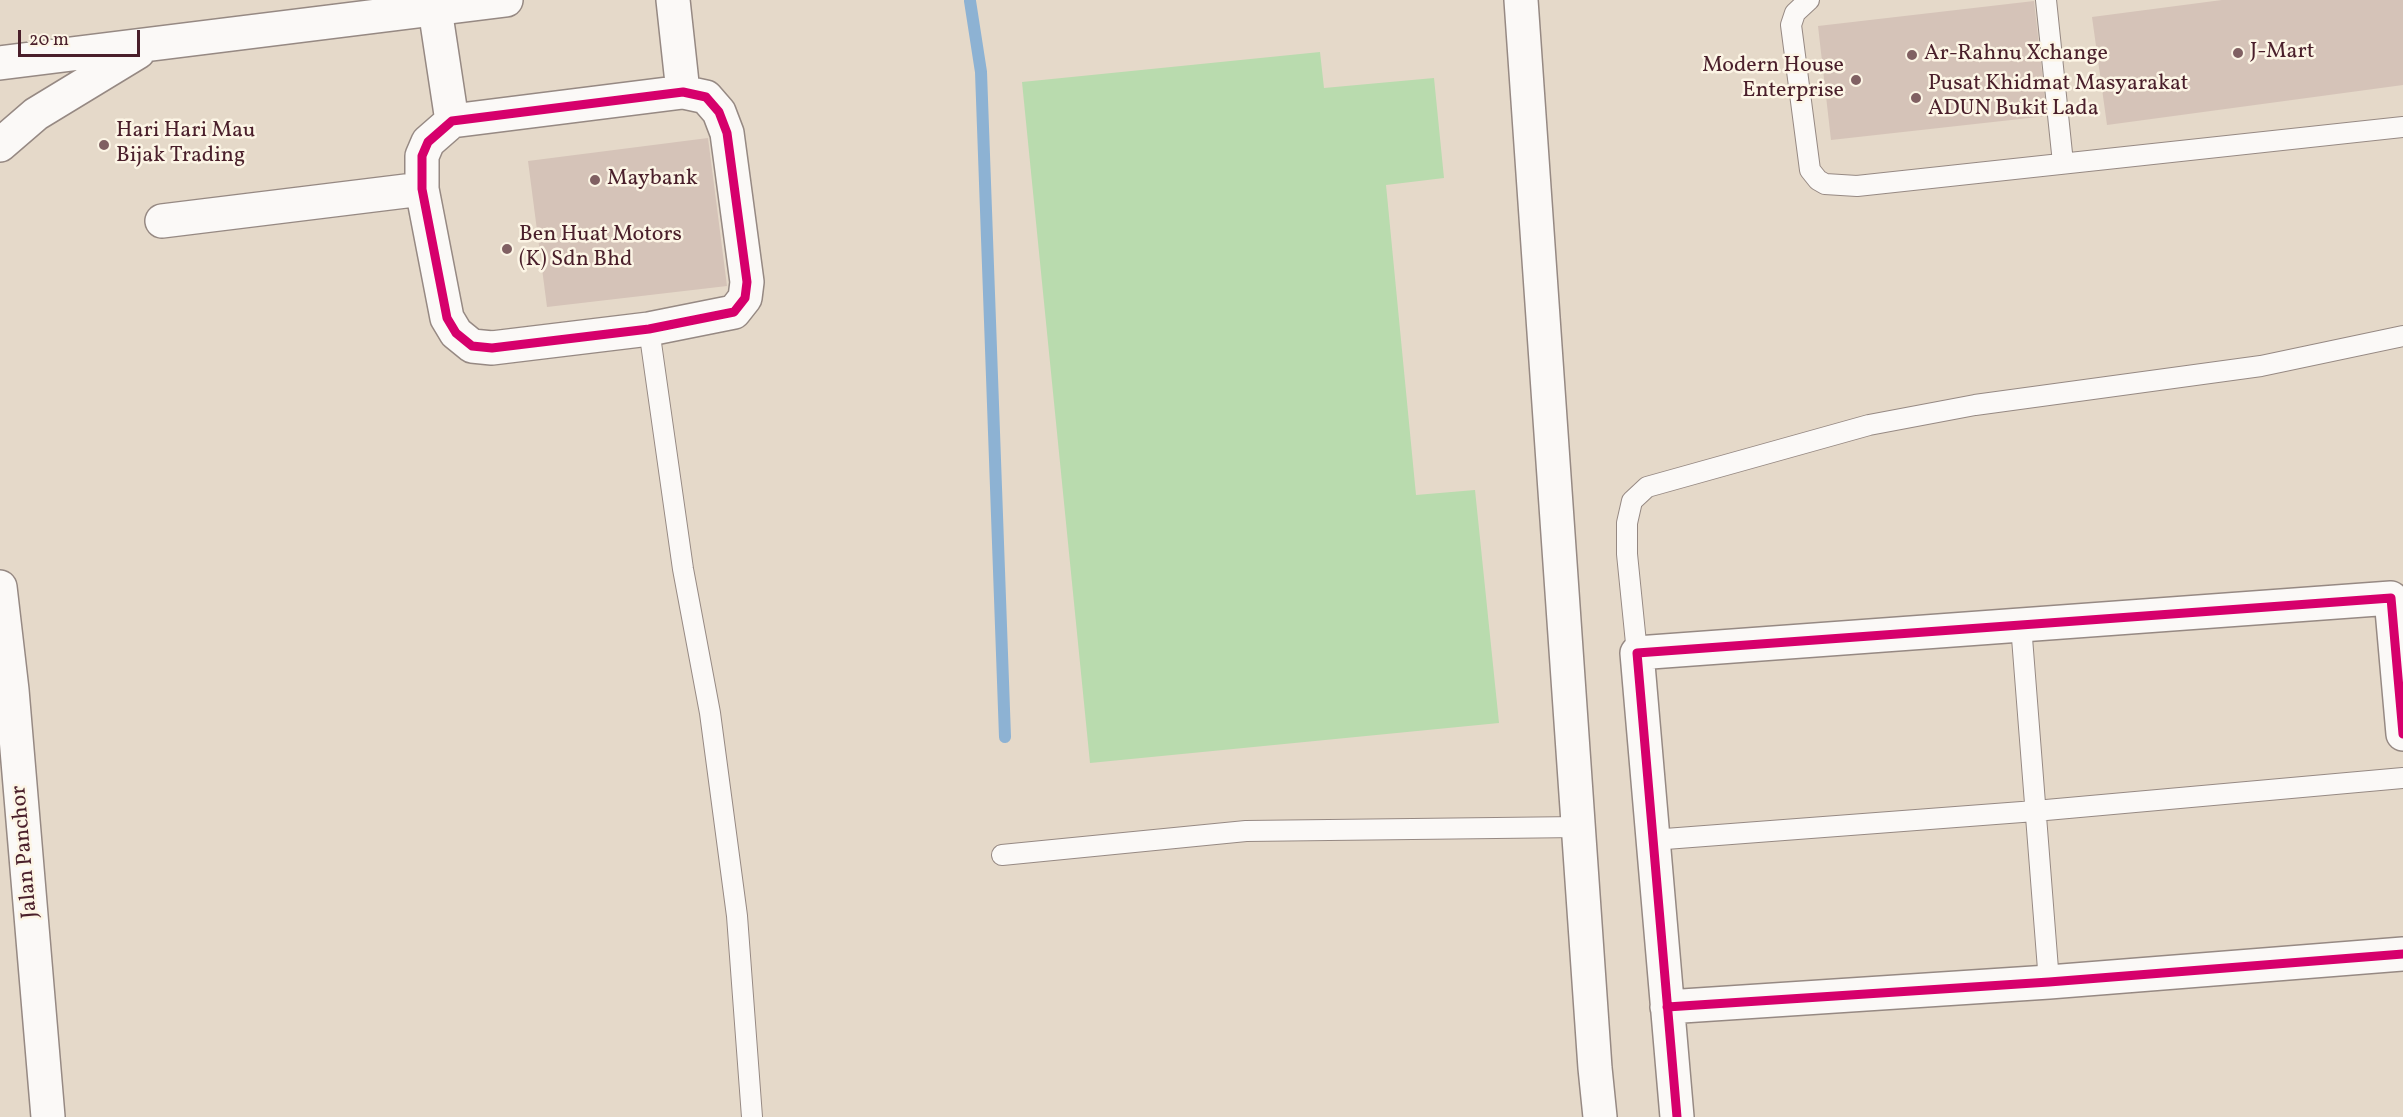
<!DOCTYPE html>
<html>
<head>
<meta charset="utf-8">
<style>
  body { margin:0 }
  #map { position:relative; width:2403px; height:1117px; overflow:hidden; background:#e5d9c9; font-family:Vollkorn,serif }
  canvas { display:block }
  .scale { position:absolute; left:18px; top:30px; width:122px; height:27px; box-sizing:border-box; border:3px solid #4a1f2b; border-top:0; padding-left:8px; font-size:18px; line-height:21px; white-space:nowrap; color:#4a1f2b; -webkit-text-stroke:4px #fcf5e5; paint-order:stroke }
</style>
</head>
<body>
<div id="map">
<canvas width="2403" height="1117"></canvas>
<div class="scale">20 m</div>
</div>
<script>
const context = document.querySelector('canvas').getContext('2d');
context.lineJoin = 'round';
function fillPath(path, color) { context.fillStyle = color; context.fill(path, 'evenodd'); }
const shape = rows => new Path2D(rows.map(r => 'M' + r).join(''));
function strokePath(path, color, width, dash) { context.strokeStyle = color; context.lineWidth = width; context.lineCap = dash ? 'butt' : 'round'; context.setLineDash(dash || []); context.stroke(path); }
function write(font, color, halo, rows, align = 'center') {
  context.font = font + ' Vollkorn,serif'; context.lineWidth = 5; context.setLineDash([]); context.textBaseline = 'middle'; context.strokeStyle = halo; context.fillStyle = color; for (const [text, x, y, turn = 0] of rows) {
    context.save(); context.translate(x, y); context.rotate((+turn || 0) * Math.PI / 180); context.textAlign = isNaN(turn) ? turn : align; if (halo) context.strokeText(text, 0, 0); context.fillText(text, 0, 0); context.restore();
  }
}
const green = shape([
  [1320,52,1324,88,1434,78,1444,178,1386,185,1416,495,1475,490,1499,723,1090,763,1022,82]
]);
const stream = shape([
  [970,1,981,72,1005,737]
]);
const building = shape([
  [2222,0,2403,0,2403,85,2107,125,2092,17],
  [2034,1,2047,116,1831,140,1818,26],
  [708,138,727,286,547,307,528,161]
]);
const service = shape([
  [1809,0,1795,13,1791,25,1810,170,1818,180,1825,184,1857,186,2403,127],
  [2046,0,2063,163],
  [649,329,683,569,710,713,737,916,752,1117],
  [2021,625,2049,982],
  [1637,653,1627,554,1627,523,1632,501,1647,487,1869,425,1975,405,2261,366,2403,336],
  [1652,840,2035,811,2403,778],
  [1002,855,1246,831,1579,827]
]);
const minor = shape([
  [673,0,683,92],
  [1521,0,1595,1068,1600,1117],
  [435,9,452,121],
  [683,92,706,97,719,112,727,133,747,282,745,298,734,312,649,329,492,348,472,346,456,333,447,318,422,189,422,156,428,142,452,121,683,92],
  [162,221,422,189],
  [0,587,12,690,48,1117],
  [1667,1007,2049,982,2403,954],
  [1677,1117,1637,653,2391,598,2403,734]
]);
const trunk = shape([
  [0,63,506,0],
  [0,145,36,114,138,52]
]);
const cycleway = shape([
  [683,92,706,97,719,112,727,133,747,282,745,298,734,312,649,329,492,348,472,346,456,333,447,318,422,189,422,156,428,142,452,121,683,92],
  [1667,1007,2049,982,2403,954],
  [1677,1117,1637,653,2391,598,2403,734]
]);
const markers = [
  [2238,53,6,"#806062"],
  [1912,55,6,"#806062"],
  [1856,80,6,"#806062"],
  [1916,98,6,"#806062"],
  [104,145,6,"#806062"],
  [595,180,6,"#806062"],
  [507,249,6,"#806062"]
];
const poiNames = [
  ["J-Mart",2250,53],
  ["Ar-Rahnu Xchange",1924,55],
  ["Modern House",1844,67,"right"],
  ["Enterprise",1844,92,"right"],
  ["Pusat Khidmat Masyarakat",1928,85],
  ["ADUN Bukit Lada",1928,110],
  ["Hari Hari Mau",116,132],
  ["Bijak Trading",116,157],
  ["Maybank",607,180],
  ["Ben Huat Motors",519,236],
  ["(K) Sdn Bhd",519,261]
];
const streetNames = [
  ["Jalan Panchor",26,852,-95]
];
fillPath(green, '#b9dbae');
strokePath(stream, '#8db2d3', 12);
fillPath(building, '#d5c3b8');
strokePath(service, '#968983', 22);
strokePath(minor, '#968983', 36);
strokePath(trunk, '#968983', 36);
strokePath(service, '#fbf9f7', 20);
strokePath(minor, '#fbf9f7', 33);
strokePath(trunk, '#fbf9f7', 33);
strokePath(cycleway, '#d6006c', 9);
for (const [x, y, r, color] of markers) { const dot = new Path2D(); dot.arc(x, y, r, 0, 2 * Math.PI); context.fillStyle = color; context.fill(dot); strokePath(dot, '#fcf5e5', 2); }
write('22px', '#4a1f2b', '#fcf5e5', poiNames, 'left');
write('22px', '#4a1f2b', '#fcf5e5', streetNames);
</script>
</body>
</html>
